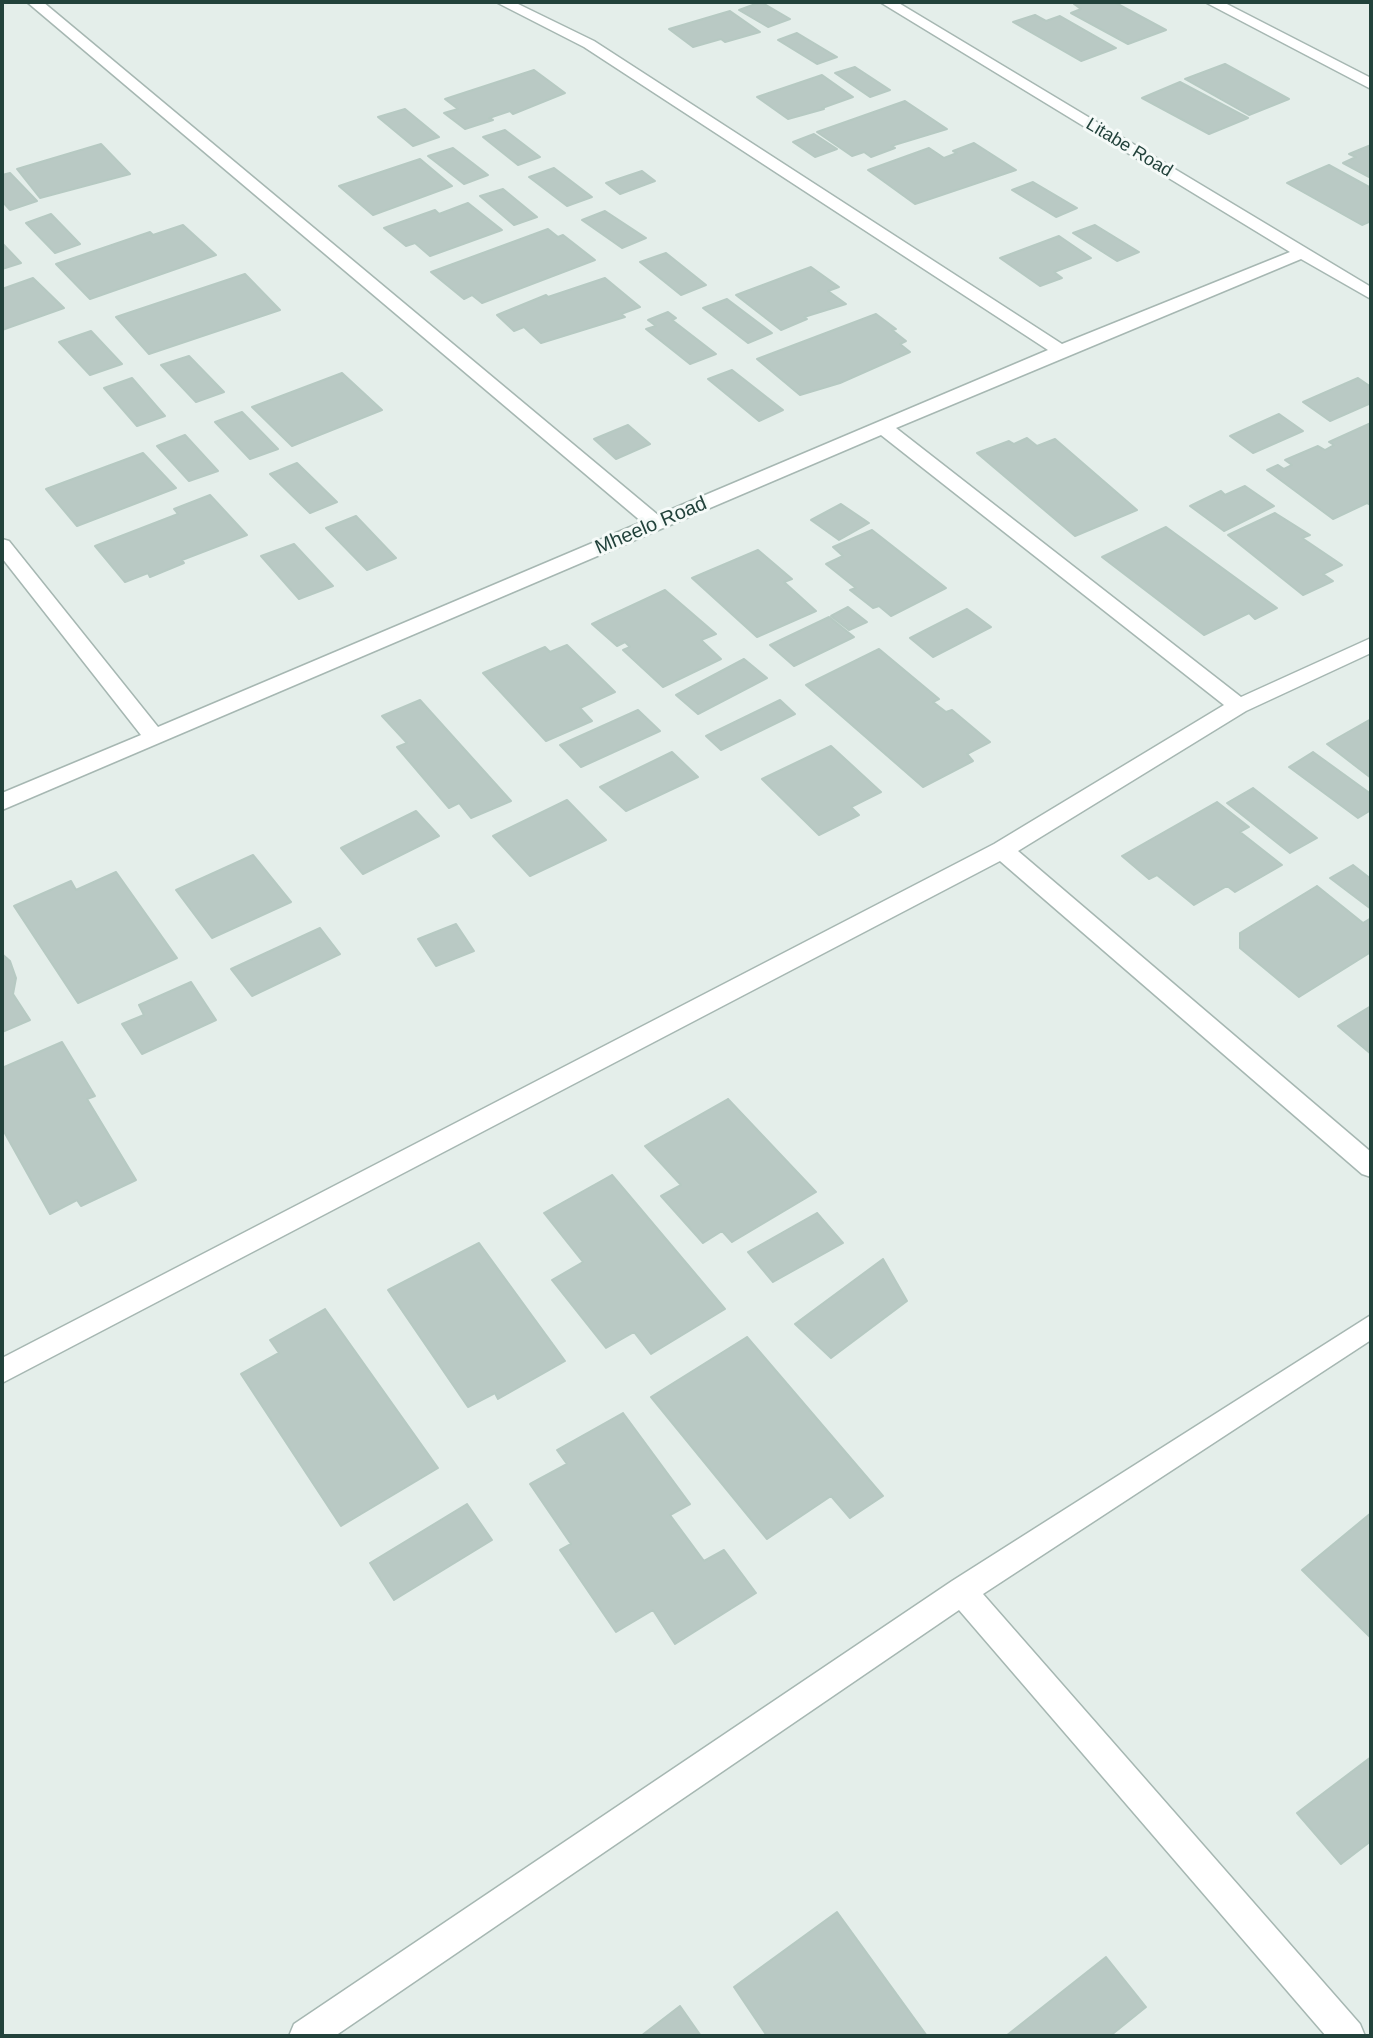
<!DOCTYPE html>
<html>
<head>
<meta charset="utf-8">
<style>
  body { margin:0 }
  #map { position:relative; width:1373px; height:2038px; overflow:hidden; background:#e4eeea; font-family:Helvetica,sans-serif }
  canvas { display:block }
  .frame { position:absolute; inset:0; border:4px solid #22423b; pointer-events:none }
</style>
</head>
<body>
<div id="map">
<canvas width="1373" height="2038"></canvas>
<div class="frame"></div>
</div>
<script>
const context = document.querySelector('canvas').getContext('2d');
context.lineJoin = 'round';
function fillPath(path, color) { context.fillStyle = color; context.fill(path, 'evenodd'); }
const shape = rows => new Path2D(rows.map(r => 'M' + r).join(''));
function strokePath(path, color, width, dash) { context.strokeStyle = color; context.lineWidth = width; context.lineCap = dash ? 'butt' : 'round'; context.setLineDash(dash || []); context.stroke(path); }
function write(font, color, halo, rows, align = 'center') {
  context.font = font + ' Helvetica,sans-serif'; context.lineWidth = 6; context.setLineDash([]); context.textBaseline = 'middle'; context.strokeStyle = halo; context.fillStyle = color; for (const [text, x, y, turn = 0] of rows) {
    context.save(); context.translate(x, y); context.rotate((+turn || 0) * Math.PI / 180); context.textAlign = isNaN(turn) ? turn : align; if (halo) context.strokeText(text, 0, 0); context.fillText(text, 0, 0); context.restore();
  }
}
const building = shape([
  [761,2,790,19,768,27,739,10,761,2],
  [1080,2,1114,2,1166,30,1128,44,1071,13,1081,9,1074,4,1080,2],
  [730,11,760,32,725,42,721,39,693,47,669,29,730,11],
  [1035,15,1046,21,1060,16,1116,48,1081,61,1013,22,1035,15],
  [797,33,837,57,817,64,778,40,797,33],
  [1225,64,1289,99,1249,115,1185,79,1225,64],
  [855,67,890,90,870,97,835,73,855,67],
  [534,70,565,93,513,114,510,111,489,118,493,120,465,129,444,113,458,109,445,99,534,70],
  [822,75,853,97,822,108,824,109,788,119,757,97,822,75],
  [1180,82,1248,118,1209,134,1142,98,1180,82],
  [905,101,947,129,891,146,895,148,871,157,864,152,852,156,817,132,905,101],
  [405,109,439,137,413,146,378,117,405,109],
  [505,130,540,157,518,165,483,137,505,130],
  [814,134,837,149,815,157,793,142,814,134],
  [974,143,1016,170,915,204,868,170,929,148,944,158,957,153,953,151,974,143],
  [101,144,130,174,40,198,17,169,101,144],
  [1371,145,1371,178,1343,163,1356,157,1349,154,1371,145],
  [453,148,488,175,464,184,428,156,453,148],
  [420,159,452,186,373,215,339,186,420,159],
  [1329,165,1371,188,1371,221,1362,225,1287,183,1329,165],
  [554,168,592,197,567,206,529,177,554,168],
  [642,171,655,181,620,194,606,183,642,171],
  [10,173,37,201,10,210,2,201,2,175,10,173],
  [1033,182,1077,208,1056,217,1012,190,1033,182],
  [503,189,537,217,514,225,480,196,503,189],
  [468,203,502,230,430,256,415,243,406,246,384,228,435,210,439,214,468,203],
  [605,211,646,238,622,248,582,220,605,211],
  [51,214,80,244,55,253,26,223,51,214],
  [183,225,216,255,90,299,56,264,150,232,153,235,183,225],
  [1095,225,1139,252,1117,261,1073,233,1095,225],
  [548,229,558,237,563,235,595,260,482,303,472,295,464,299,431,272,548,229],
  [1059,236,1091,258,1054,272,1062,278,1040,286,1000,258,1059,236],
  [2,243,21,263,2,269,2,243],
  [666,253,706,285,681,295,640,262,666,253],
  [811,267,839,287,828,291,846,304,804,317,807,319,781,330,736,295,811,267],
  [245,274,280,310,149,354,116,317,245,274],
  [33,278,64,308,2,330,2,289,33,278],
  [605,278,640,307,621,314,625,317,541,343,524,327,514,331,497,315,546,295,548,297,605,278],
  [727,299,772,333,748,343,703,308,727,299],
  [668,312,676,318,672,320,716,354,690,364,646,329,656,326,648,320,668,312],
  [876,314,896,329,892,330,906,341,900,344,910,352,840,383,800,395,757,359,876,314],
  [91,331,122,364,90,375,59,342,91,331],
  [189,356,224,392,196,402,161,365,189,356],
  [732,370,783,410,759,421,708,379,732,370],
  [342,373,382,410,292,446,252,407,342,373],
  [132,378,165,416,137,426,104,388,132,378],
  [1358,378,1371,387,1371,403,1330,421,1303,402,1358,378],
  [242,412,278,449,250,459,215,422,242,412],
  [1279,414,1303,431,1253,453,1230,436,1279,414],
  [1371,423,1371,505,1367,503,1333,519,1267,470,1278,465,1284,469,1292,465,1285,460,1318,446,1325,450,1334,445,1329,442,1371,423],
  [628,425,650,444,616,459,594,439,628,425],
  [185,435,218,471,189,481,157,446,185,435],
  [1027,438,1037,446,1055,439,1137,510,1075,536,977,453,1009,441,1014,444,1027,438],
  [143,453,176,488,77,526,46,489,143,453],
  [297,463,337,502,310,513,270,474,297,463],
  [1245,486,1274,506,1224,531,1190,506,1221,491,1225,495,1245,486],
  [210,495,247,535,182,560,184,563,150,577,148,573,125,582,95,546,178,514,174,509,210,495],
  [841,504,869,523,839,540,811,520,841,504],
  [1275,513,1310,535,1302,538,1342,565,1323,574,1333,581,1303,595,1228,535,1275,513],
  [356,516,396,558,367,570,326,528,356,516],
  [1166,527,1277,608,1255,619,1249,613,1204,635,1102,557,1166,527],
  [872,530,946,588,891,616,879,606,873,608,850,590,856,588,826,564,843,556,833,547,872,530],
  [294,544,333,586,299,599,261,556,294,544],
  [758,550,792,579,784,582,816,611,757,637,692,578,758,550],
  [665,590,716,634,701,640,721,659,663,687,623,650,630,647,625,642,617,646,592,624,665,590],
  [848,607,867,622,849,630,831,616,848,607],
  [967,609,991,627,933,657,910,638,967,609],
  [829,617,854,637,794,666,770,645,829,617],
  [567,645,615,692,580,708,592,721,546,741,483,673,545,647,550,652,567,645],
  [879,649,939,699,933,702,946,712,952,710,990,742,967,754,973,761,923,787,806,685,879,649],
  [744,659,767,678,698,714,676,695,744,659],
  [420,700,511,801,471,818,459,803,449,808,397,747,407,743,382,716,420,700],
  [780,700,795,714,721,750,706,736,780,700],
  [638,710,660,731,581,767,560,745,638,710],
  [1371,719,1371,778,1327,744,1371,719],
  [831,746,881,792,851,807,859,815,819,835,762,779,831,746],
  [672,752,698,777,626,811,600,787,672,752],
  [1313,752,1371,794,1371,810,1358,818,1289,767,1313,752],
  [1253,788,1317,838,1290,853,1227,803,1253,788],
  [567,800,606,840,530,876,493,836,567,800],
  [1217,802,1249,827,1240,832,1282,865,1235,892,1227,886,1194,905,1157,875,1149,879,1122,856,1217,802],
  [416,811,439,836,363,874,341,848,416,811],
  [253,855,291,902,212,938,176,890,253,855],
  [1353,865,1371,879,1371,909,1330,878,1353,865],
  [116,872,177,958,78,1003,14,906,71,881,76,890,116,872],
  [1317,886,1363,923,1371,918,1371,952,1299,997,1240,948,1240,933,1317,886],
  [456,924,474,951,436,966,418,939,456,924],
  [320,928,340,954,252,996,231,969,320,928],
  [2,954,10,961,16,978,13,994,30,1020,2,1032,2,954],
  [191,982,216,1020,142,1054,122,1024,144,1015,139,1005,191,982],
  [1371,1006,1371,1054,1338,1026,1371,1006],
  [62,1042,95,1096,87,1099,136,1180,81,1206,77,1200,50,1214,2,1128,2,1068,62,1042],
  [728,1099,816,1192,732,1242,722,1231,703,1243,661,1196,681,1185,645,1146,728,1099],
  [612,1175,725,1309,651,1354,634,1332,606,1348,552,1280,583,1262,544,1213,612,1175],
  [817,1213,843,1243,773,1282,748,1252,817,1213],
  [479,1243,565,1361,498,1399,495,1393,468,1407,388,1290,479,1243],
  [883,1259,907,1301,831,1358,795,1324,883,1259],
  [325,1309,438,1468,341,1526,241,1374,279,1353,270,1340,325,1309],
  [747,1337,883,1496,850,1518,831,1496,767,1539,651,1397,747,1337],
  [623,1413,690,1504,670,1515,704,1561,724,1550,756,1593,675,1644,653,1610,616,1632,560,1550,571,1544,530,1484,567,1464,557,1450,623,1413],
  [467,1504,492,1540,394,1600,370,1563,467,1504],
  [1371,1513,1371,1638,1302,1570,1371,1513],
  [1371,1757,1371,1841,1341,1864,1297,1813,1371,1757],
  [837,1912,927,2036,767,2036,734,1987,837,1912],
  [1106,1957,1146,2007,1110,2036,1006,2036,1106,1957],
  [680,2006,701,2036,641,2036,680,2006]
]);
const street = shape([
  [27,2,43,2,658,515,1048,350,584,47,496,2,514,2,594,41,1062,344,1290,252,880,2,897,2,1371,287,1371,299,1301,259,896,428,1241,697,1371,638,1371,653,1246,711,1018,851,1371,1152,1371,1177,1362,1174,1000,861,2,1383,2,1358,994,844,1224,705,881,435,2,810,2,793,141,735,2,558,2,539,9,541,158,727,642,522,27,2],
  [1205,2,1223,2,1371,78,1371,89,1205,2],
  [1371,1315,1371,1340,983,1594,1360,2024,1365,2036,1326,2036,959,1610,335,2036,289,2036,294,2024,952,1581,1371,1315]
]);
const farStreetnames = [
  ["Litabe Road",1129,148,31]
];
const streetNames = [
  ["Mheelo Road",651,526,-23]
];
fillPath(building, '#b9c9c4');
strokePath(building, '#b6c9c2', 2);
strokePath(street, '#a6b7b2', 3);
fillPath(street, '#fff');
write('18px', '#22423b', '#f5faf8', farStreetnames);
write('20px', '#22423b', '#f5faf8', streetNames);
</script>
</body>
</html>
